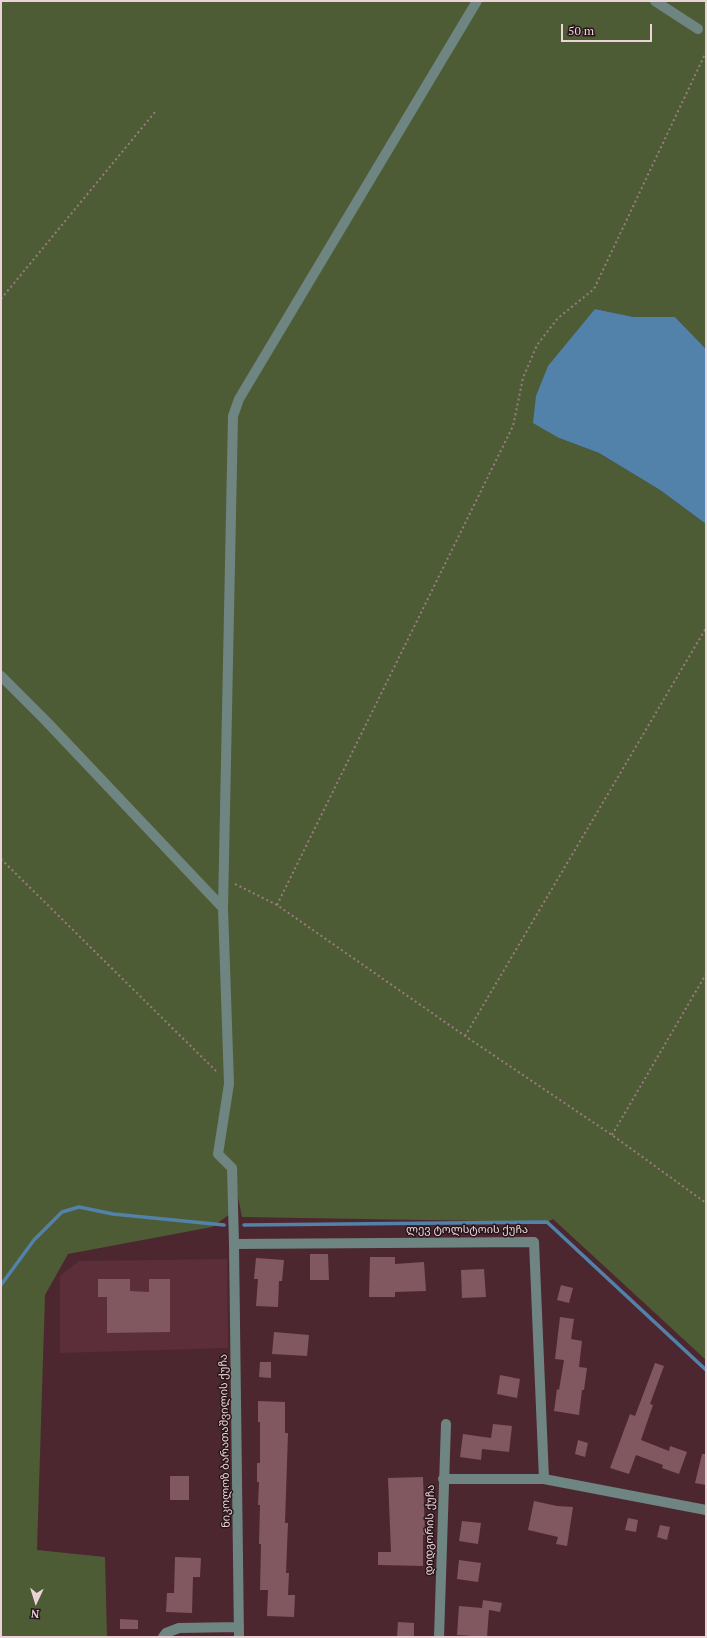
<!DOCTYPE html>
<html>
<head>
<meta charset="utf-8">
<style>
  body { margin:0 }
  #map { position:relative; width:707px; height:1638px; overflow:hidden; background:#4d2730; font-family:"PT Serif",serif }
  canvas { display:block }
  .frame { position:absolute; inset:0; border:2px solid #ecd3d7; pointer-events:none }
  .north { position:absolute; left:16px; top:1582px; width:40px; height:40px; -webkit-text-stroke:3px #27161a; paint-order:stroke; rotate:184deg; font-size:11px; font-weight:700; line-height:16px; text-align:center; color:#ecd3d7 }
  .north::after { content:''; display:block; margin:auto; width:14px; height:18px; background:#ecd3d7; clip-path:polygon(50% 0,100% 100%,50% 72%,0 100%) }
  .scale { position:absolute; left:561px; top:24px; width:91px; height:18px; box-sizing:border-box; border:2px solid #ecd3d7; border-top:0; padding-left:5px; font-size:12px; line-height:14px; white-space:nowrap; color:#ecd3d7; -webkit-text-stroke:3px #27161a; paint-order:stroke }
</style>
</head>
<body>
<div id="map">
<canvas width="707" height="1638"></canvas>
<div class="frame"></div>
<div class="north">N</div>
<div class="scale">50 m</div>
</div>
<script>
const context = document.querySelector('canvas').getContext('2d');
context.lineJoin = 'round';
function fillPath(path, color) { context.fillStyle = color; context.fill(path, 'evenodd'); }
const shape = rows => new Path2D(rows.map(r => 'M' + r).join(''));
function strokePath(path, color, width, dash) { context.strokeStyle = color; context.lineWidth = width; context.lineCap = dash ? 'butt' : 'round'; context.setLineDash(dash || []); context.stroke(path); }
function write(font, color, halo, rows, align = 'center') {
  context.font = font + ' "PT Serif","Noto Sans Georgian",serif'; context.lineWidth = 3; context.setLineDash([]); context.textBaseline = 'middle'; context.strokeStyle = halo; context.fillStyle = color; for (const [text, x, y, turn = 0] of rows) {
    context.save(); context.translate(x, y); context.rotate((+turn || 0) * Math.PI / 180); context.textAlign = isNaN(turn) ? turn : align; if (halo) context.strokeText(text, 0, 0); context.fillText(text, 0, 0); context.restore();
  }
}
const built = shape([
  [227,1259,228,1348,60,1353,60,1276,79,1261]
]);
const green = shape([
  [1,1,706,1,706,349,675,317,634,317,595,309,559,438,599,453,660,490,706,524,706,1360,553,1219,547,1222,242,1217,232,1168,230,1214,212,1227,68,1254,45,1295,37,1550,105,1557,107,1637,1,1637]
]);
const water = shape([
  [595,309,634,317,675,317,706,349,706,524,660,490,599,453,559,438,533,423,536,396,548,366]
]);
const stream = shape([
  [244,1225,547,1222,706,1370],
  [1,1285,34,1240,62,1212,79,1207,113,1214,224,1225]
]);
const building = shape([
  [310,1254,328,1254,329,1280,310,1280],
  [370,1257,395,1257,395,1264,424,1262,426,1291,395,1292,395,1297,369,1297],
  [256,1258,284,1260,282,1281,279,1281,278,1307,256,1306,258,1279,254,1279],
  [484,1269,486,1297,462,1298,461,1270],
  [98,1279,130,1279,130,1291,149,1292,149,1279,170,1279,170,1332,107,1333,107,1297,98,1297],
  [561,1285,573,1288,569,1303,557,1300],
  [560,1317,574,1319,571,1339,582,1341,579,1367,587,1368,584,1390,582,1390,579,1415,554,1411,557,1389,559,1390,564,1360,555,1359],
  [274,1332,309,1335,307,1356,272,1354],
  [260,1362,271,1362,271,1378,259,1377],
  [655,1363,664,1366,650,1404,653,1405,641,1440,669,1451,670,1446,687,1452,679,1474,662,1468,663,1465,636,1455,629,1474,610,1468,630,1414,635,1416],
  [500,1375,520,1379,517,1398,497,1394],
  [258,1401,285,1402,285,1433,288,1433,285,1523,288,1523,286,1573,289,1573,288,1595,295,1595,294,1617,267,1616,268,1590,260,1590,261,1544,259,1544,260,1505,258,1505,259,1482,257,1482,257,1463,260,1463,260,1422,258,1422],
  [493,1424,512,1426,509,1452,482,1449,481,1460,460,1457,463,1434,491,1438],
  [578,1440,588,1443,585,1457,575,1454],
  [702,1454,706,1454,706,1485,695,1483],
  [170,1476,189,1476,189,1500,170,1500],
  [423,1477,425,1535,423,1535,423,1566,378,1565,378,1552,391,1552,388,1478],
  [534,1501,557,1506,573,1507,567,1546,556,1544,558,1537,528,1530],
  [628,1518,638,1520,636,1532,625,1530],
  [462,1521,481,1523,478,1544,459,1541],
  [660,1525,670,1527,667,1540,657,1537],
  [175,1557,201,1558,200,1577,193,1577,192,1613,166,1612,167,1593,174,1593],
  [459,1560,481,1563,478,1582,457,1579],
  [483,1600,502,1603,500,1612,489,1610,487,1637,457,1635,459,1606,482,1608],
  [120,1619,138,1620,138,1629,120,1629],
  [398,1622,414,1623,414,1637,397,1637]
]);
const path = shape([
  [1,299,155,112],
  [1,859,218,1073],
  [235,884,277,905,465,1036,612,1135,706,1203],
  [277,905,513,426,523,378,537,345,558,318,594,289,706,52],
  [465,1036,706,628],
  [612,1135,706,974]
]);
const minor = shape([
  [655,1,698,29],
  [1,676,46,721,223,908],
  [234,1244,534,1242,544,1479],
  [443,1479,544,1479,706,1510],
  [163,1637,166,1633,179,1628,239,1627],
  [239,1637,234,1244,232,1168,218,1154,229,1084,223,908,233,416,239,399,477,1],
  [439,1637,446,1424]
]);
const streetNames = [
  ["ლევ ტოლსტოის ქუჩა",467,1230],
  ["ნიკოლოზ ბარათაშვილის ქუჩა",225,1441,-91],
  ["დიდგორის ქუჩა",430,1530,-89]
];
fillPath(built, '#5b2e39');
fillPath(green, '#4d5c35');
fillPath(water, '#5282aa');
strokePath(stream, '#5282aa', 3.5);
fillPath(building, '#815760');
strokePath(path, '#9b7b81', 2, [2, 3]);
strokePath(minor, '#6f8582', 10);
write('11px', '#ecd3d7', '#27161a', streetNames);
</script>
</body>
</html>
